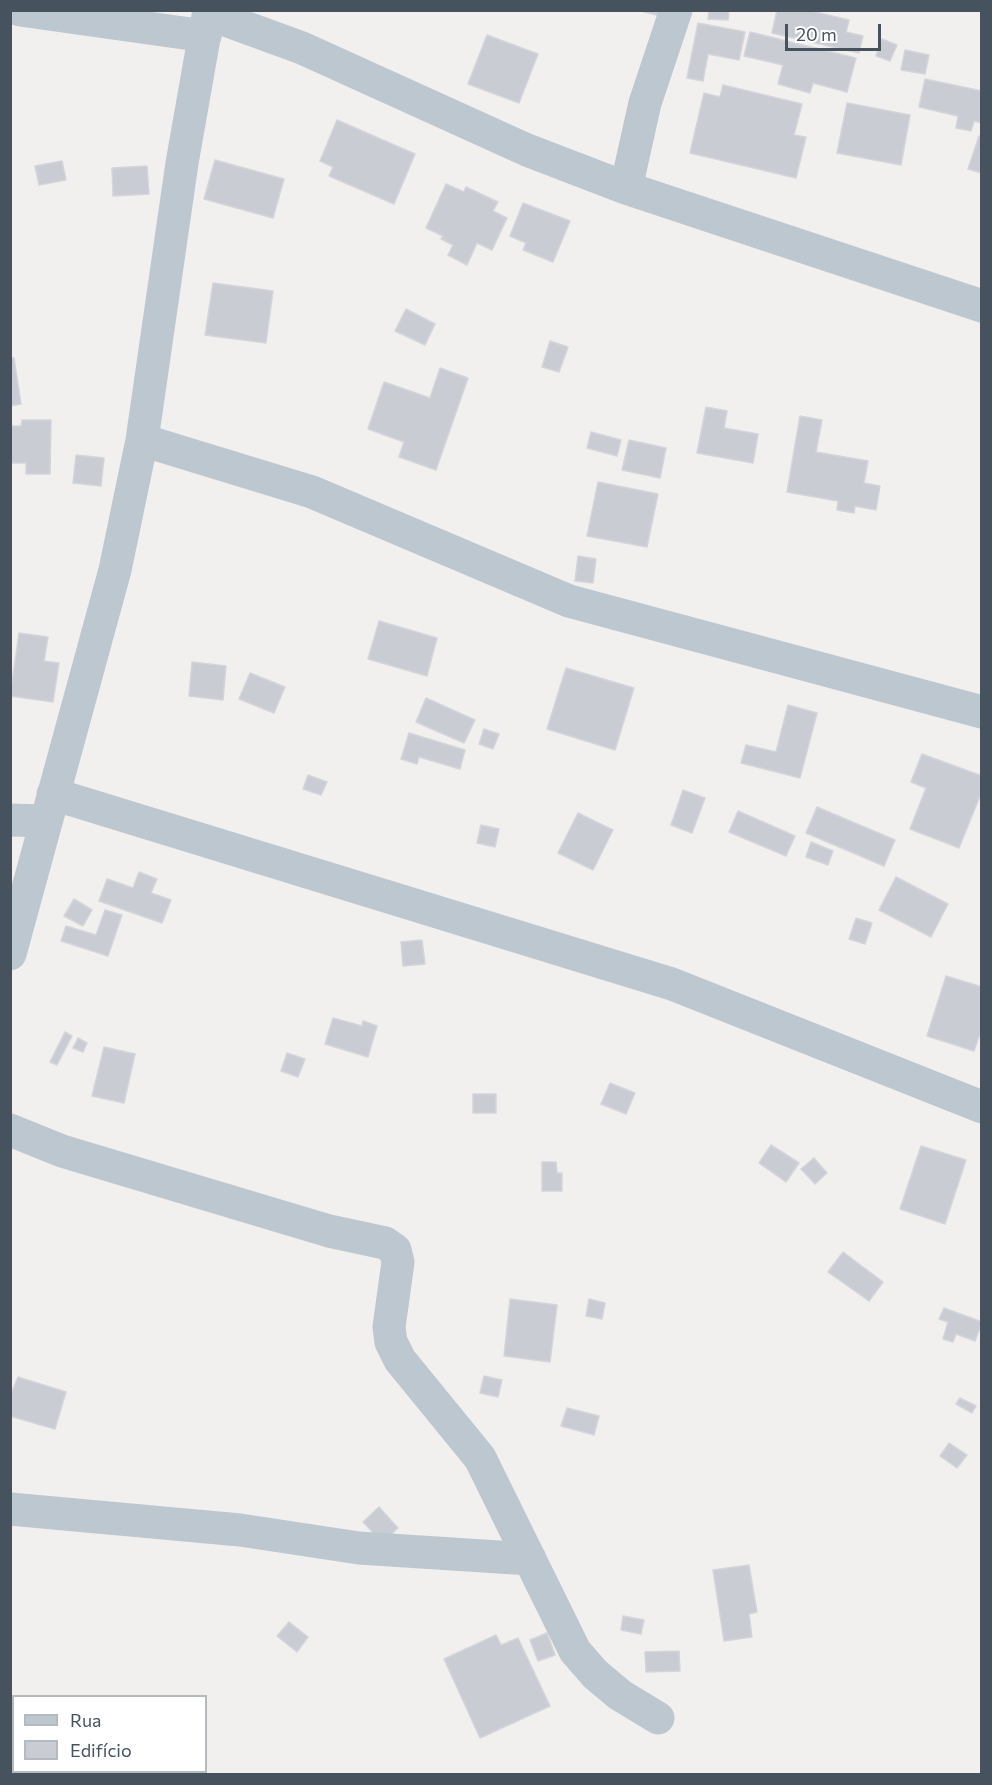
<!DOCTYPE html>
<html>
<head>
<meta charset="utf-8">
<style>
  body { margin:0 }
  #map { position:relative; width:992px; height:1785px; overflow:hidden; background:#f2efef; font-family:Commissioner,sans-serif }
  canvas { display:block }
  .frame { position:absolute; inset:0; border:12px solid #46535e; pointer-events:none }
  .legend { position:absolute; left:12px; top:1695px; width:195px; height:78px; box-sizing:border-box; background:#fff; border:2px solid #b5babf; margin:0; padding:8px 10px; list-style:none; font-size:18px; color:#46535e }
  .legend li { display:flex; align-items:center; gap:12px; height:30px }
  .legend b { width:30px; border:2px solid #b5babf }
  .scale { position:absolute; left:785px; top:24px; width:96px; height:27px; box-sizing:border-box; border:3px solid #46535e; border-top:0; padding-left:8px; font-size:18px; line-height:21px; white-space:nowrap; color:#46535e; -webkit-text-stroke:4px #fff; paint-order:stroke }
</style>
</head>
<body>
<div id="map">
<canvas width="992" height="1785"></canvas>
<div class="frame"></div>
<ul class="legend">
<li><b style="height:8px;background:#bcc7cf"></b>Rua</li>
<li><b style="height:16px;background:#c9ccd2"></b>Edifício</li>
</ul>
<div class="scale">20 m</div>
</div>
<script>
const context = document.querySelector('canvas').getContext('2d');
context.lineJoin = 'round';
function fillPath(path, color) { context.fillStyle = color; context.fill(path, 'evenodd'); }
const shape = rows => new Path2D(rows.map(r => 'M' + r).join(''));
function strokePath(path, color, width, dash) { context.strokeStyle = color; context.lineWidth = width; context.lineCap = dash ? 'butt' : 'round'; context.setLineDash(dash || []); context.stroke(path); }
const building = shape([
  [637,10,675,10,673,19,637,10],
  [709,10,729,10,728,20,708,19,709,10],
  [777,10,807,10,849,20,846,32,863,36,859,53,772,33,777,10],
  [698,23,745,32,739,60,708,54,703,81,687,78,698,23],
  [750,32,856,58,847,92,813,83,810,93,778,84,783,65,744,56,750,32],
  [487,35,538,54,519,103,468,84,487,35],
  [882,39,897,45,890,61,876,56,882,39],
  [905,50,929,55,925,74,901,70,905,50],
  [925,79,982,91,982,123,974,121,971,131,956,128,958,116,919,107,925,79],
  [723,85,802,104,794,135,806,137,796,178,690,153,704,93,720,97,723,85],
  [847,103,910,115,901,165,837,153,847,103],
  [337,120,415,154,394,204,329,176,333,167,320,161,337,120],
  [979,136,982,136,982,173,968,169,979,136],
  [215,160,284,179,273,218,204,199,215,160],
  [62,161,66,180,39,185,35,166,62,161],
  [147,166,149,194,113,196,112,168,147,166],
  [446,184,464,192,466,187,498,202,493,211,507,218,492,250,477,243,467,265,448,255,453,245,441,239,443,236,426,228,446,184],
  [523,203,570,221,553,262,523,250,526,243,510,236,523,203],
  [213,283,273,291,266,343,205,335,213,283],
  [406,309,435,324,425,345,395,331,406,309],
  [550,341,568,347,559,372,542,367,550,341],
  [10,358,14,358,21,404,10,406,10,358],
  [440,368,468,378,436,470,399,457,404,442,368,429,384,382,430,398,440,368],
  [706,407,727,411,724,428,758,434,753,463,697,453,706,407],
  [800,416,822,420,816,452,868,461,864,483,880,486,876,510,855,506,854,513,837,510,838,501,787,492,800,416],
  [22,420,51,420,50,474,26,474,26,463,11,463,11,426,21,426,22,420],
  [591,432,621,440,617,456,587,448,591,432],
  [629,440,666,448,660,478,622,470,629,440],
  [76,455,104,458,101,486,73,483,76,455],
  [598,482,658,494,647,547,587,536,598,482],
  [578,556,596,559,593,583,575,581,578,556],
  [379,621,437,638,427,676,368,659,379,621],
  [19,633,48,637,44,661,59,663,53,702,10,696,19,633],
  [192,662,226,666,223,700,189,696,192,662],
  [566,668,634,688,615,750,547,729,566,668],
  [250,673,285,687,274,713,239,699,250,673],
  [426,698,475,720,464,743,416,722,426,698],
  [788,705,817,713,800,778,741,763,746,745,776,752,788,705],
  [484,729,499,734,493,749,479,744,484,729],
  [409,733,465,750,460,769,419,757,417,764,401,759,409,733],
  [922,754,982,776,982,791,959,848,910,829,926,788,911,782,922,754],
  [308,775,327,782,321,795,303,789,308,775],
  [683,790,705,798,692,833,671,825,683,790],
  [817,807,895,840,884,866,806,833,817,807],
  [738,811,795,836,786,856,729,832,738,811],
  [578,813,613,830,593,870,558,853,578,813],
  [481,825,499,829,495,847,477,843,481,825],
  [811,842,833,851,828,865,806,857,811,842],
  [139,872,157,879,151,893,171,900,162,923,99,901,107,879,133,888,139,872],
  [896,877,948,904,931,937,879,910,896,877],
  [74,899,92,910,83,926,64,916,74,899],
  [105,910,122,915,108,956,61,941,66,926,96,935,105,910],
  [856,918,872,923,865,944,849,939,856,918],
  [422,940,425,964,403,966,401,942,422,940],
  [946,976,982,987,982,1028,974,1051,927,1036,946,976],
  [333,1018,362,1026,363,1021,377,1026,368,1057,325,1044,333,1018],
  [65,1032,72,1036,57,1065,50,1062,65,1032],
  [78,1038,87,1043,83,1052,73,1048,78,1038],
  [104,1047,135,1054,124,1103,92,1096,104,1047],
  [287,1053,305,1059,298,1077,281,1071,287,1053],
  [610,1083,635,1093,626,1114,601,1104,610,1083],
  [473,1094,496,1094,496,1113,473,1113,473,1094],
  [771,1145,799,1163,786,1182,759,1163,771,1145],
  [921,1146,966,1160,945,1224,900,1209,921,1146],
  [814,1158,827,1173,815,1184,801,1169,814,1158],
  [542,1162,556,1162,557,1173,562,1173,562,1191,542,1191,542,1162],
  [843,1252,883,1282,869,1301,828,1272,843,1252],
  [510,1299,557,1305,550,1362,504,1356,510,1299],
  [589,1299,605,1303,602,1319,586,1316,589,1299],
  [944,1308,982,1322,975,1341,956,1334,953,1342,943,1339,948,1322,939,1319,944,1308],
  [484,1376,502,1380,498,1397,480,1393,484,1376],
  [18,1377,66,1392,55,1429,10,1416,10,1396,18,1377],
  [960,1398,976,1406,972,1413,956,1404,960,1398],
  [567,1408,599,1416,594,1435,561,1426,567,1408],
  [949,1443,967,1455,957,1468,940,1456,949,1443],
  [379,1507,398,1528,382,1542,363,1522,379,1507],
  [749,1565,757,1612,749,1614,752,1637,724,1641,713,1570,749,1565],
  [623,1616,644,1620,641,1634,621,1630,623,1616],
  [289,1622,308,1637,297,1652,277,1636,289,1622],
  [547,1633,555,1655,538,1661,530,1640,547,1633],
  [496,1635,501,1645,518,1638,550,1706,480,1738,444,1659,496,1635],
  [679,1651,680,1671,646,1672,645,1652,679,1651]
]);
const street = shape([
  [20,10,205,36],
  [209,14,302,48,527,150,626,188,645,103,676,10],
  [626,188,982,306],
  [142,440,312,492,569,601,982,712],
  [53,794,672,984,982,1107],
  [10,820,46,821],
  [10,954,115,570,142,440,182,163,209,10],
  [10,1130,62,1151,329,1231,385,1243,395,1250,398,1262,389,1327,391,1342,400,1360,480,1458,575,1651,595,1674,620,1695,658,1718],
  [10,1509,240,1530,359,1548,530,1559]
]);
fillPath(building, '#c9ccd2');
strokePath(building, '#d3d5db', 1.5);
strokePath(street, '#bcc7cf', 33);
</script>
</body>
</html>
